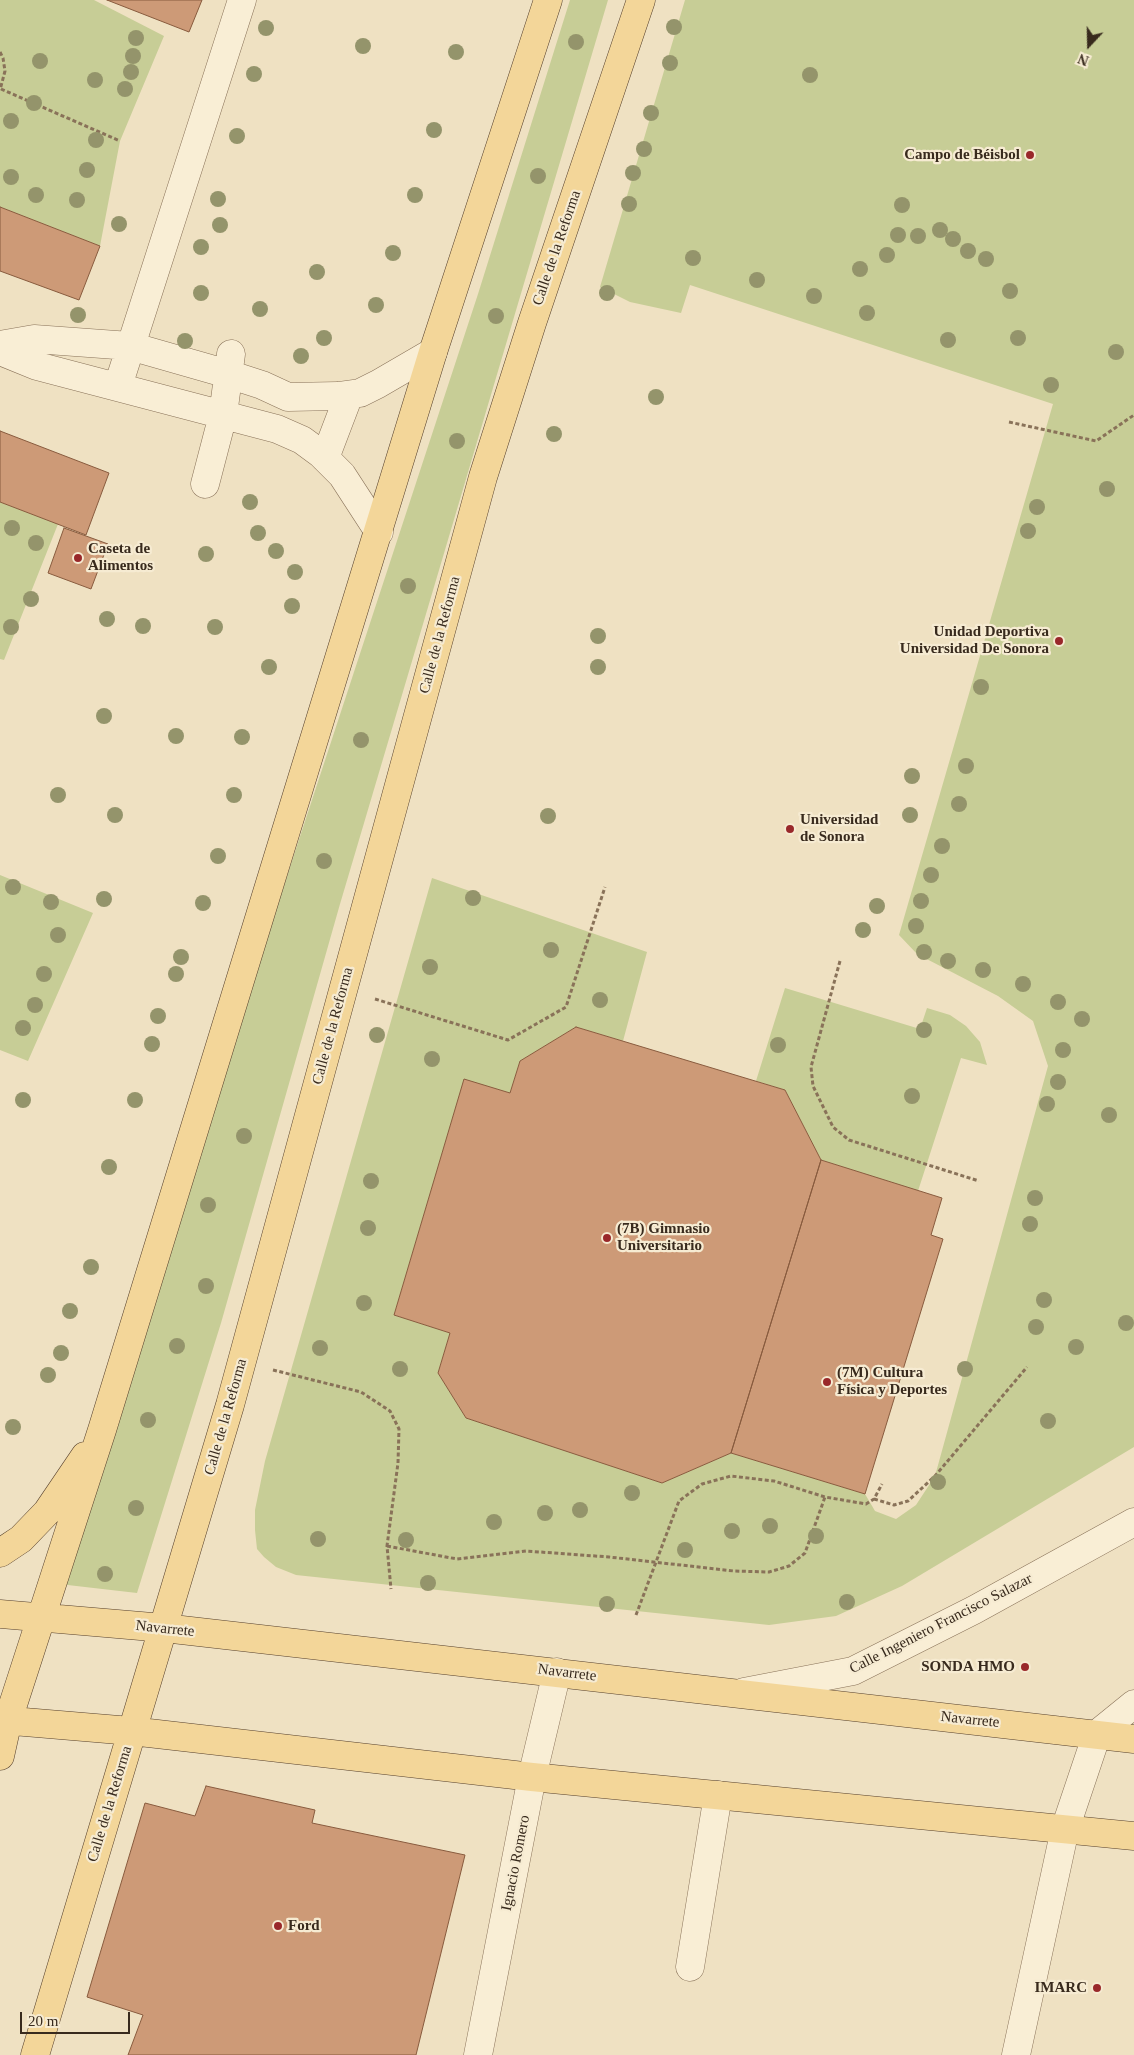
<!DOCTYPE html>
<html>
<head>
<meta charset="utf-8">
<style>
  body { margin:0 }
  #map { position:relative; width:1134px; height:2055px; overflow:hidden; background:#efe1c2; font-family:"Times New Roman",serif }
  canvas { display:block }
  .north { position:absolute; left:1064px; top:20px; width:50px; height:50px; -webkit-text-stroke:4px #f6ebd2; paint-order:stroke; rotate:201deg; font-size:14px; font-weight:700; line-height:20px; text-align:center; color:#382a1d }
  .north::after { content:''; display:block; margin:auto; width:18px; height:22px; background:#382a1d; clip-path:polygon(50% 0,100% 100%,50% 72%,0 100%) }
  .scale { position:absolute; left:20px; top:2012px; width:110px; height:22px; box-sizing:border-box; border:2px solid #382a1d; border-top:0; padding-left:6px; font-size:15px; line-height:18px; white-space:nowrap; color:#382a1d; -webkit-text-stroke:4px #f6ebd2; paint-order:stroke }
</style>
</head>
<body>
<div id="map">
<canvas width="1134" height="2055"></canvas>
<div class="north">N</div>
<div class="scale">20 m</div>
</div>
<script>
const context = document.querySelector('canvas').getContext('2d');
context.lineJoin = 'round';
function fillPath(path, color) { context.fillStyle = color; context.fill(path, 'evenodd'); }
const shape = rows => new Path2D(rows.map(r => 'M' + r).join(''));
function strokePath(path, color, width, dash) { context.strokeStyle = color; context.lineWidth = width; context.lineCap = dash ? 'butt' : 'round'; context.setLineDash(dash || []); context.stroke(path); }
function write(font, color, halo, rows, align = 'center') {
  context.font = font + ' "Times New Roman",serif'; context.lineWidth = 4.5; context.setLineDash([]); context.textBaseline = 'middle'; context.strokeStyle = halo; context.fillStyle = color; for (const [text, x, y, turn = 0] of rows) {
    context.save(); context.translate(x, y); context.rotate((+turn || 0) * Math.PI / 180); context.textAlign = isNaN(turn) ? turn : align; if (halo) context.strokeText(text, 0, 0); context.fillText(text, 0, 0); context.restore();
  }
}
const green = shape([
  [0,0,94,0,164,36,120,141,100,246,0,207],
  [570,0,608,0,340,904,221,1323,137,1593,59,1584,228,1056,478,294],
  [685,0,1134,0,1134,1447,902,1586,836,1616,769,1625,296,1575,276,1567,264,1557,257,1549,255,1530,255,1510,265,1461,432,878,647,952,623,1041,576,1027,520,1061,510,1093,464,1080,394,1315,450,1333,438,1373,466,1418,662,1483,731,1453,865,1494,875,1511,896,1519,916,1505,935,1476,1048,1066,1033,1021,998,996,917,954,899,935,1053,404,690,285,681,313,630,302,600,287],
  [0,502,58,524,4,660,0,659],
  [0,875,93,913,28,1061,0,1050],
  [785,988,920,1029,927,1008,950,1015,966,1026,980,1042,987,1065,961,1058,918,1191,821,1160,785,1090,756,1081]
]);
const building = shape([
  [107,0,202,0,189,32,107,0],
  [0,207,100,246,79,300,0,271,0,207],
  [0,431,109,473,86,535,0,502,0,431],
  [64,528,108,544,91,589,48,573,64,528],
  [576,1027,785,1090,821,1160,731,1453,662,1483,466,1418,438,1373,450,1333,394,1315,464,1079,510,1093,520,1061,576,1027],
  [821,1160,942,1198,931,1235,943,1239,865,1494,731,1453,821,1160],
  [206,1786,315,1810,312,1823,465,1855,416,2055,128,2055,143,2015,87,1997,145,1803,195,1816,206,1786]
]);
const path = shape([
  [0,52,3,58,5,71,0,90],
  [1,89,120,141],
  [1009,422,1096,441,1134,415],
  [840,961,811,1067,813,1086,833,1127,849,1140,979,1181],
  [375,999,508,1040,566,1007,605,887],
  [273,1370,361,1392,390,1411,399,1429,398,1463,387,1546,391,1589],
  [874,1499,894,1505,908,1501,935,1476,1027,1367],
  [387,1546,457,1559,526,1551,609,1557,734,1571,769,1572,789,1566,805,1553,825,1497],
  [636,1615,679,1501,702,1484,731,1476,774,1481,825,1497,866,1504,874,1499,882,1484]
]);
const minor = shape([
  [0,345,34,339,130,346,228,374,262,385,288,397,338,396,360,393,378,384,433,352],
  [0,351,37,366,277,429,302,440,321,454,342,475,379,532],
  [118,386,242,0],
  [325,458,349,395],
  [205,484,223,415,231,354],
  [744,1692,853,1671,974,1610,1134,1522],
  [690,1967,718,1795],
  [478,2055,532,1777,557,1672],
  [1016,2055,1065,1829,1097,1734,1134,1704]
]);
const major = shape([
  [0,1553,21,1539,47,1512,85,1456],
  [0,1614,164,1628,1134,1739],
  [0,1720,131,1731,532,1777,1134,1836],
  [0,1756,8,1720,102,1430,433,352,548,0],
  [35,2055,230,1405,483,477,532,323,641,0]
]);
const trees = [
  [674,27],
  [266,28],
  [136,38],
  [576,42],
  [363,46],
  [456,52],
  [133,56],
  [40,61],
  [670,63],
  [131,72],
  [254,74],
  [810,75],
  [95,80],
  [125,89],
  [34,103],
  [651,113],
  [11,121],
  [434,130],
  [237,136],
  [96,140],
  [644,149],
  [87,170],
  [633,173],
  [538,176],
  [11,177],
  [36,195],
  [415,195],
  [218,199],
  [77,200],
  [629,204],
  [902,205],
  [119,224],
  [220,225],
  [940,230],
  [898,235],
  [918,236],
  [953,239],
  [201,247],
  [968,251],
  [393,253],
  [887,255],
  [693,258],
  [986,259],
  [860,269],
  [317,272],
  [757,280],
  [1010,291],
  [201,293],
  [607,293],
  [814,296],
  [376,305],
  [260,309],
  [867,313],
  [78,315],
  [496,316],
  [324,338],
  [1018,338],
  [948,340],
  [185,341],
  [1116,352],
  [301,356],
  [1051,385],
  [656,397],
  [554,434],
  [457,441],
  [1107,489],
  [250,502],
  [1037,507],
  [12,528],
  [1028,531],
  [258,533],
  [36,543],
  [276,551],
  [206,554],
  [295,572],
  [408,586],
  [31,599],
  [292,606],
  [107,619],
  [143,626],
  [11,627],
  [215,627],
  [598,636],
  [269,667],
  [598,667],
  [981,687],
  [104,716],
  [176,736],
  [242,737],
  [361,740],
  [966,766],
  [912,776],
  [58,795],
  [234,795],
  [959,804],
  [115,815],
  [910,815],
  [548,816],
  [942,846],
  [218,856],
  [324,861],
  [931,875],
  [13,887],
  [473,898],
  [104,899],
  [921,901],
  [51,902],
  [203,903],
  [877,906],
  [916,926],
  [863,930],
  [58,935],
  [551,950],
  [924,952],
  [181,957],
  [948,961],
  [430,967],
  [983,970],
  [44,974],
  [176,974],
  [1023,984],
  [600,1000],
  [1058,1002],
  [35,1005],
  [158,1016],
  [1082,1019],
  [23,1028],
  [924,1030],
  [377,1035],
  [152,1044],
  [778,1045],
  [1063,1050],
  [432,1059],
  [1058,1082],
  [912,1096],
  [23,1100],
  [135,1100],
  [1047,1104],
  [1109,1115],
  [244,1136],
  [109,1167],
  [371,1181],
  [1035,1198],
  [208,1205],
  [1030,1224],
  [368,1228],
  [91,1267],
  [206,1286],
  [1044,1300],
  [364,1303],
  [70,1311],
  [1126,1323],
  [1036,1327],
  [177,1346],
  [1076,1347],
  [320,1348],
  [61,1353],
  [400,1369],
  [965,1369],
  [48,1375],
  [148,1420],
  [1048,1421],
  [13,1427],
  [938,1482],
  [632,1493],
  [136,1508],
  [580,1510],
  [545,1513],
  [494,1522],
  [770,1526],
  [732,1531],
  [816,1536],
  [318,1539],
  [406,1540],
  [685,1550],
  [105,1574],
  [428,1583],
  [847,1602],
  [607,1604]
];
const markers = [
  [1030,155,5,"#99282a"],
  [78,558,5,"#99282a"],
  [1059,641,5,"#99282a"],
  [790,829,5,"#99282a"],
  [607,1238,5,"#99282a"],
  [827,1382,5,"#99282a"],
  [1025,1667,5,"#99282a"],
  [278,1926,5,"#99282a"],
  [1097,1988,5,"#99282a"]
];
const poiNames = [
  ["Campo de Béisbol",1020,155,"right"],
  ["Caseta de",88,549],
  ["Alimentos",88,566],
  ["Unidad Deportiva",1049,632,"right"],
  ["Universidad De Sonora",1049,649,"right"],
  ["Universidad",800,820],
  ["de Sonora",800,837],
  ["(7B) Gimnasio",617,1229],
  ["Universitario",617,1246],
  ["(7M) Cultura",837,1373],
  ["Física y Deportes",837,1390],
  ["SONDA HMO",1015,1667,"right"],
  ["Ford",288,1926],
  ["IMARC",1087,1988,"right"]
];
const streetNames = [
  ["Calle de la Reforma",557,248,-71],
  ["Calle de la Reforma",440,635,-75],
  ["Calle de la Reforma",333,1026,-75],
  ["Calle de la Reforma",226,1417,-74],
  ["Calle Ingeniero Francisco Salazar",941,1624,-27],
  ["Navarrete",165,1629,6],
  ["Navarrete",567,1673,7],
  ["Navarrete",970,1720,6],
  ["Calle de la Reforma",110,1804,-73],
  ["Ignacio Romero",516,1863,-79]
];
fillPath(green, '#c7cd96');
fillPath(building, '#cd9a77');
strokePath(building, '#885b3e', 1);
strokePath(minor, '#897259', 29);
strokePath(major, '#56402d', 29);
strokePath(path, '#897259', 3, [4, 2.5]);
strokePath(minor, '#f9eed5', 28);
strokePath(major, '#f3d699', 28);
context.fillStyle = '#94946b';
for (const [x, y] of trees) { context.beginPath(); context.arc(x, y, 8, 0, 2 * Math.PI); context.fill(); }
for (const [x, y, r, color] of markers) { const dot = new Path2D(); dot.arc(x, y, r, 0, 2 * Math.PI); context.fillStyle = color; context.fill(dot); strokePath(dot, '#f6ebd2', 2); }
write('bold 15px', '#382a1d', '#f6ebd2', poiNames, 'left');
write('15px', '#382a1d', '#f6ebd2', streetNames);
</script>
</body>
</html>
